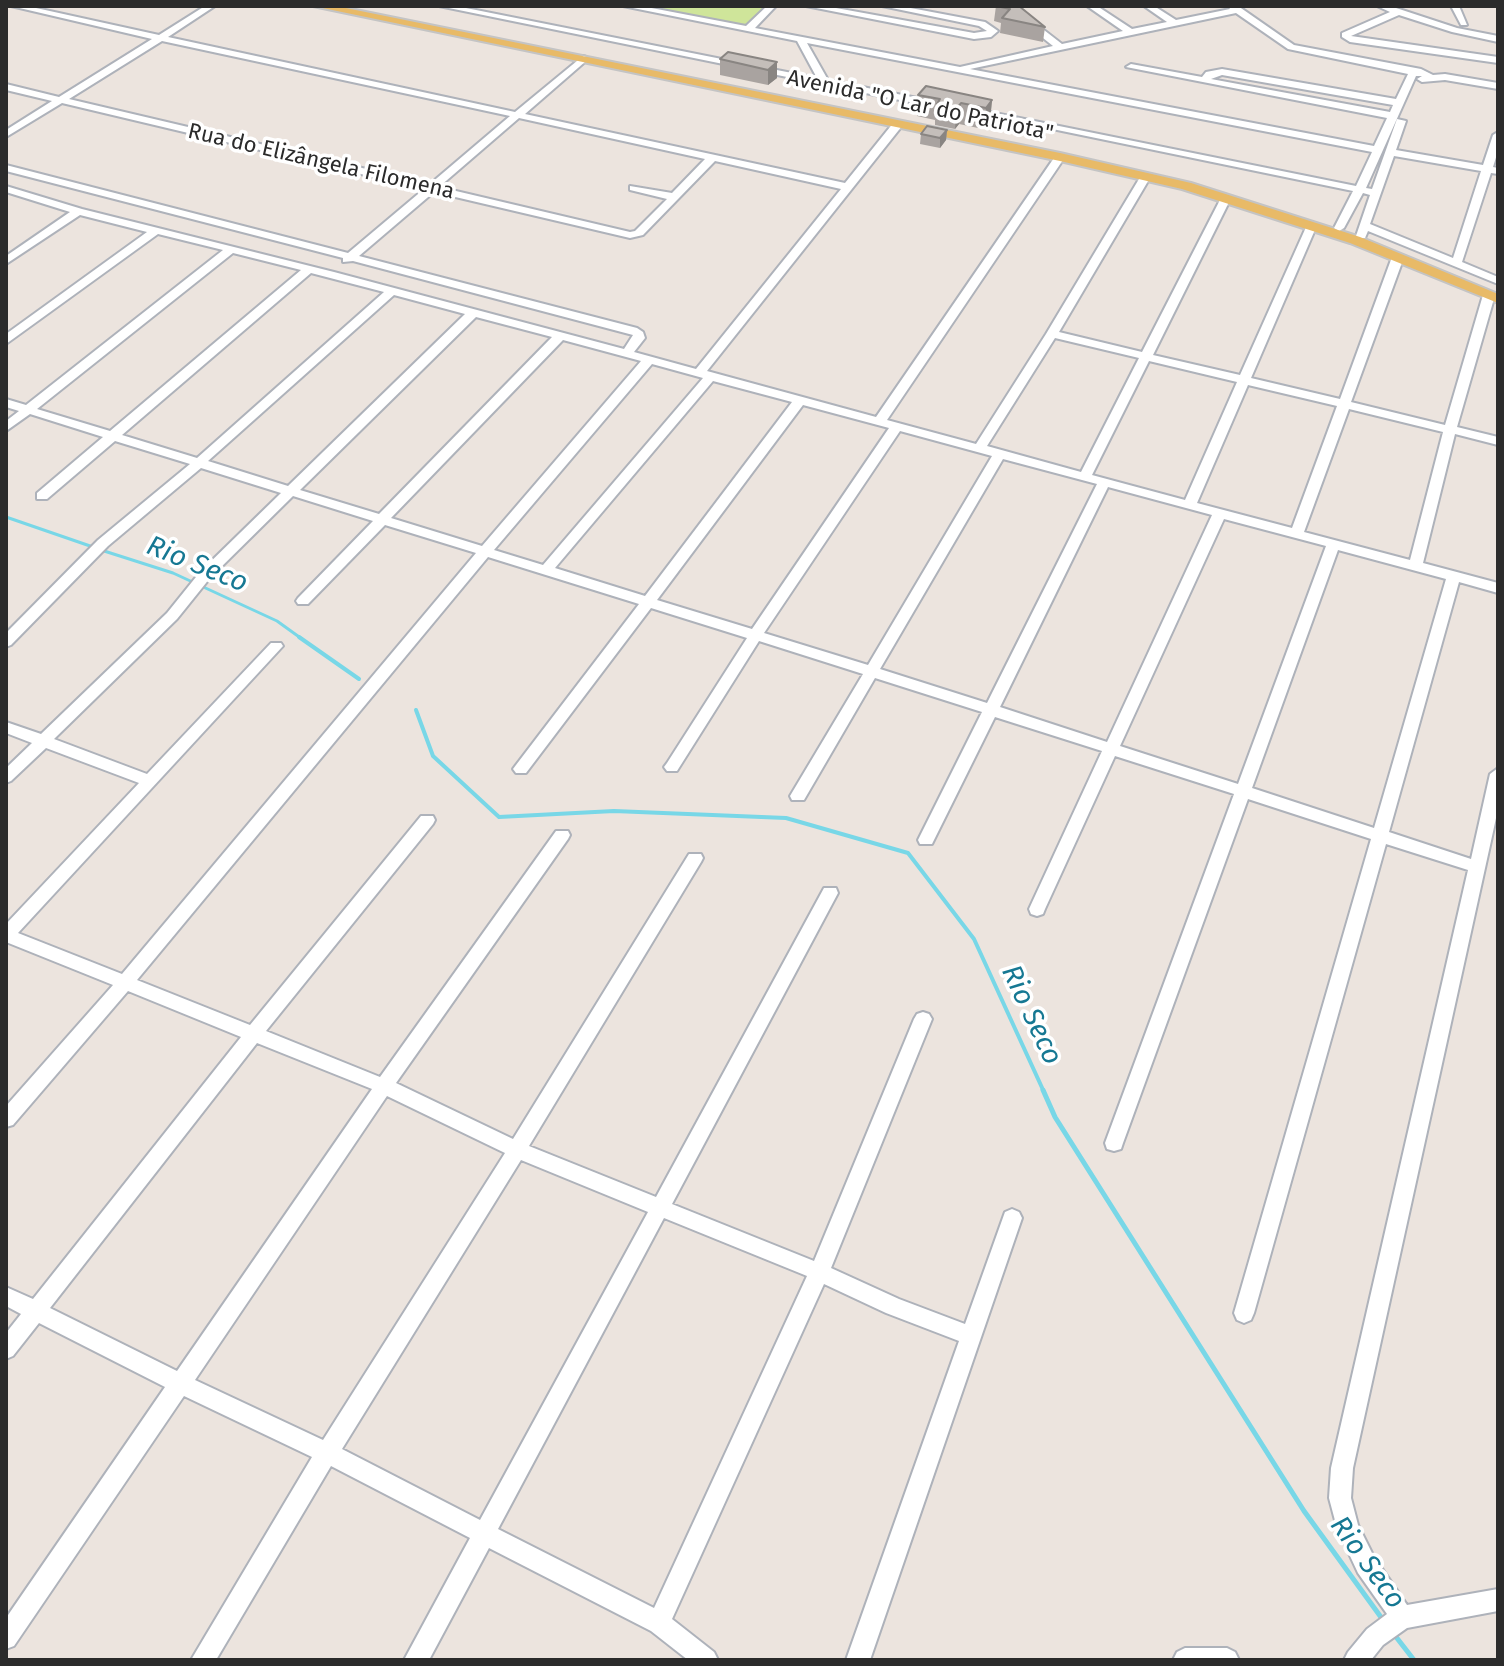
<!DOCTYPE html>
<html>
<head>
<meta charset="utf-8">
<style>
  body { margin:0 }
  #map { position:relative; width:1504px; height:1666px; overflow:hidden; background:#ece4de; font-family:"Fira Sans",sans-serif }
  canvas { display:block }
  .frame { position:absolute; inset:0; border:8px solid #2b2b2b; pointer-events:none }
</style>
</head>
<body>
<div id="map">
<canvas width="1504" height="1666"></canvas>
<div class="frame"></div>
</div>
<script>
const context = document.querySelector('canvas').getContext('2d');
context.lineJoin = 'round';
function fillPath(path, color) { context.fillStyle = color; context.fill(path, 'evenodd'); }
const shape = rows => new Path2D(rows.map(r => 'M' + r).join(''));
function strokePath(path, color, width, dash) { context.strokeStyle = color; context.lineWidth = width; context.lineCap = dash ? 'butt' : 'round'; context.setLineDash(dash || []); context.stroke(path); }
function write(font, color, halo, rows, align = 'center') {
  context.font = font + ' "Fira Sans",sans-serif'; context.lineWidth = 7; context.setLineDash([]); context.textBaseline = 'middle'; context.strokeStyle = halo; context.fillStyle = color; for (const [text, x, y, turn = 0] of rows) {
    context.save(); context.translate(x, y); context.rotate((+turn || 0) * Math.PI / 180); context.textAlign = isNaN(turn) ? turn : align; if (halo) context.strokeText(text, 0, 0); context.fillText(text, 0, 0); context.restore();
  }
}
const pitch = shape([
  [635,6,767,6,745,27]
]);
const streamFar2 = shape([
  [6,517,93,547],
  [101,550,173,573,277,621,302,639]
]);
const streamFar1 = shape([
  [299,637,359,679],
  [416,710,433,756,499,817,614,811,786,818,908,853,974,939,1044,1092]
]);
const stream = shape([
  [1043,1090,1055,1117,1304,1511,1383,1620],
  [1393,1633,1414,1660]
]);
const minor = shape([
  [11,6,27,6,159,35,205,6,215,6,168,37,515,112,583,56,586,57,586,61,525,114,845,183,894,122,902,122,902,126,707,371,876,417,1056,155,1064,155,1065,157,887,420,976,444,1046,334,1142,174,1151,176,1059,332,1142,352,1221,198,1226,195,1231,198,1153,355,1240,375,1307,225,1312,222,1317,225,1251,378,1340,399,1392,257,1398,254,1404,257,1351,402,1445,425,1483,295,1493,293,1495,295,1457,427,1498,437,1498,445,1455,434,1423,563,1498,583,1498,593,1459,582,1389,832,1471,859,1490,774,1498,768,1498,809,1353,1468,1351,1498,1358,1525,1374,1557,1407,1605,1498,1589,1498,1611,1407,1628,1383,1645,1371,1660,1344,1660,1348,1652,1367,1629,1387,1614,1358,1573,1337,1528,1329,1498,1331,1468,1468,870,1386,844,1254,1313,1251,1320,1244,1323,1237,1320,1234,1313,1371,839,1248,799,1123,1143,1121,1149,1114,1151,1107,1149,1105,1143,1234,794,1115,756,1045,909,1043,914,1037,916,1031,914,1029,909,1102,751,995,717,932,844,920,844,918,840,982,712,875,678,804,800,792,800,790,796,863,674,759,641,677,771,667,771,664,767,667,763,747,638,651,608,526,773,516,773,513,769,516,765,639,604,488,557,137,980,250,1025,421,816,433,816,435,820,433,824,266,1031,380,1077,556,831,568,831,570,835,568,839,396,1083,513,1139,689,854,701,854,703,858,701,862,529,1146,656,1197,824,888,836,888,838,893,672,1204,814,1261,914,1019,917,1014,923,1012,929,1014,932,1019,831,1268,899,1299,965,1324,1005,1212,1012,1209,1019,1212,1022,1218,870,1660,846,1660,959,1341,886,1313,824,1284,672,1619,714,1652,718,1660,688,1660,651,1631,489,1548,429,1660,404,1660,470,1538,331,1466,216,1660,191,1660,312,1457,184,1396,14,1646,6,1649,6,1618,165,1387,39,1323,13,1356,6,1359,6,1333,21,1314,6,1306,6,1287,33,1299,241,1037,128,991,13,1125,6,1127,6,1106,113,985,6,942,6,924,139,783,46,748,11,781,6,783,6,768,32,743,6,733,6,722,41,734,167,613,200,572,281,493,201,468,108,546,11,645,6,647,6,633,98,540,190,464,115,441,47,499,37,499,37,493,103,437,30,414,6,431,6,421,19,411,6,407,6,399,26,405,223,250,158,234,6,344,6,334,147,232,80,215,6,264,6,256,70,212,6,192,6,186,82,209,334,272,624,349,633,335,353,261,343,262,343,258,6,171,6,165,348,253,424,189,62,103,6,137,6,130,52,101,6,90,6,84,59,97,152,39,11,6],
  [162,41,510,116,430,184,69,99,162,41],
  [519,118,705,159,672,193,630,186,630,190,667,199,635,231,630,232,439,187,519,118],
  [715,161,841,189,696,369,634,352,645,338,643,332,637,328,359,256,434,192,630,238,643,235,715,161],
  [233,253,301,270,110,431,37,409,233,253],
  [311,273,384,292,197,458,122,435,311,273],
  [394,295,465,314,288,486,208,461,394,295],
  [476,317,552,337,379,514,300,490,476,317],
  [1055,338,1139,358,1081,472,987,446,1055,338],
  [563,340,641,361,482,546,391,518,563,340],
  [1149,361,1237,382,1185,500,1092,475,1149,361],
  [652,364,703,378,543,565,494,550,652,364],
  [713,381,792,402,645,596,555,568,713,381],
  [1248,385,1337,406,1292,528,1197,503,1248,385],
  [803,405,889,428,752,629,657,600,803,405],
  [1349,409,1443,432,1410,560,1304,532,1349,409],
  [900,431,992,456,868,665,764,633,900,431],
  [1003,459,1097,484,987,703,880,669,1003,459],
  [1108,487,1212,515,1107,742,1000,707,1108,487],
  [293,496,373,521,298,598,296,601,298,604,308,604,385,525,476,553,122,974,18,933,283,646,281,643,271,643,147,774,54,739,177,619,210,578,293,496],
  [1224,519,1326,546,1238,784,1120,746,1224,519],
  [1338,550,1446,579,1374,828,1252,788,1338,550],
  [257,1043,372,1089,177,1371,50,1308,257,1043],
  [387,1096,505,1153,323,1440,195,1380,387,1096],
  [521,1160,648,1212,480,1520,342,1449,521,1160],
  [664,1218,807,1276,654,1608,498,1529,664,1218],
  [439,6,456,6,817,78,797,41,623,6,641,6,746,26,767,6,776,6,755,28,960,67,1053,46,1003,6,1013,6,1062,44,1123,31,1087,6,1097,6,1132,29,1167,22,1144,6,1154,6,1176,20,1230,9,1228,6,1238,6,1294,45,1421,69,1433,75,1445,74,1498,83,1498,89,1445,80,1422,82,1417,79,1422,76,1416,76,1366,188,1372,189,1397,119,1406,121,1396,150,1483,165,1493,135,1498,132,1498,151,1493,167,1498,168,1498,174,1491,173,1462,262,1498,277,1498,284,1368,231,1365,238,1357,238,1356,236,1370,195,1363,193,1344,228,1339,231,1334,228,1353,191,965,111,970,108,1356,186,1372,152,807,43,828,80,942,103,942,107,939,108,439,6],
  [1236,13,1288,49,1408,74,1396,99,1222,69,1206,72,1202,77,1131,64,1126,67,1387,118,1374,146,970,69,1236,13],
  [1222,75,1393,105,1390,112,1211,79,1222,75],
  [1394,156,1481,171,1453,258,1370,224,1394,156],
  [806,6,825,6,974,33,987,31,979,26,882,6,900,6,985,22,998,31,991,37,974,39,806,6],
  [1377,6,1390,6,1457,28,1498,36,1498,42,1452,32,1399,15,1351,36,1498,57,1498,63,1350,42,1342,37,1342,33,1390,12,1377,6],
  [1451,6,1459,6,1467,25,1461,25,1451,6],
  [1185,1648,1227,1648,1235,1652,1239,1660,1173,1660,1177,1652,1185,1648]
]);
const major = shape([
  [313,6,336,6,1060,153,1191,183,1360,237,1498,294,1498,303,1350,243,1182,189,1060,161,313,6]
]);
const wall = shape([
  [996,6,1019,6,1045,27,1043,42,1000,33,1001,23,994,21],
  [720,59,777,62,777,78,768,85,720,75],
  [918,95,992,100,990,121,983,129,959,124,955,129,935,125,935,120,917,116],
  [947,130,946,140,940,148,920,144,921,134]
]);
const shadedWall = shape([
  [777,62,777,78,768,85,768,70],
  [992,100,990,121,983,129,986,108],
  [961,103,959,124,955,129,957,108],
  [947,130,946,140,940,148,940,138]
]);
const building = shape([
  [996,6,1019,6,1045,27,1002,18,1010,9,996,6],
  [728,52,777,62,768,70,720,59,728,52],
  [926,86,992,100,986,108,961,103,957,108,937,104,940,99,918,95,926,86],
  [927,126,947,130,940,138,921,134,927,126]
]);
const farStreetnames = [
  ["Avenida \"O Lar do Patriota\"",920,106,12],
  ["Rua do Elizângela Filomena",321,162,13]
];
const waterNames = [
  ["Rio Seco",197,565,22],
  ["Rio Seco",1031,1015,65],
  ["Rio Seco",1367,1563,54]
];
fillPath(pitch, '#cfe59a');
strokePath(streamFar2, '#78d7e7', 3);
strokePath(streamFar1, '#78d7e7', 4);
strokePath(stream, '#78d7e7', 5);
strokePath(minor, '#aeb2ba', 4);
strokePath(major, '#c4c4c4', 4);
fillPath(minor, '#fff');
fillPath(major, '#e8ba67');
fillPath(wall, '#a9a3a0');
fillPath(shadedWall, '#898582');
fillPath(building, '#c4beba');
strokePath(building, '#898582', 2);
write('22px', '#2b2b2b', '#fff', farStreetnames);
write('italic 28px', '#167893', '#fff', waterNames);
</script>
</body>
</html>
